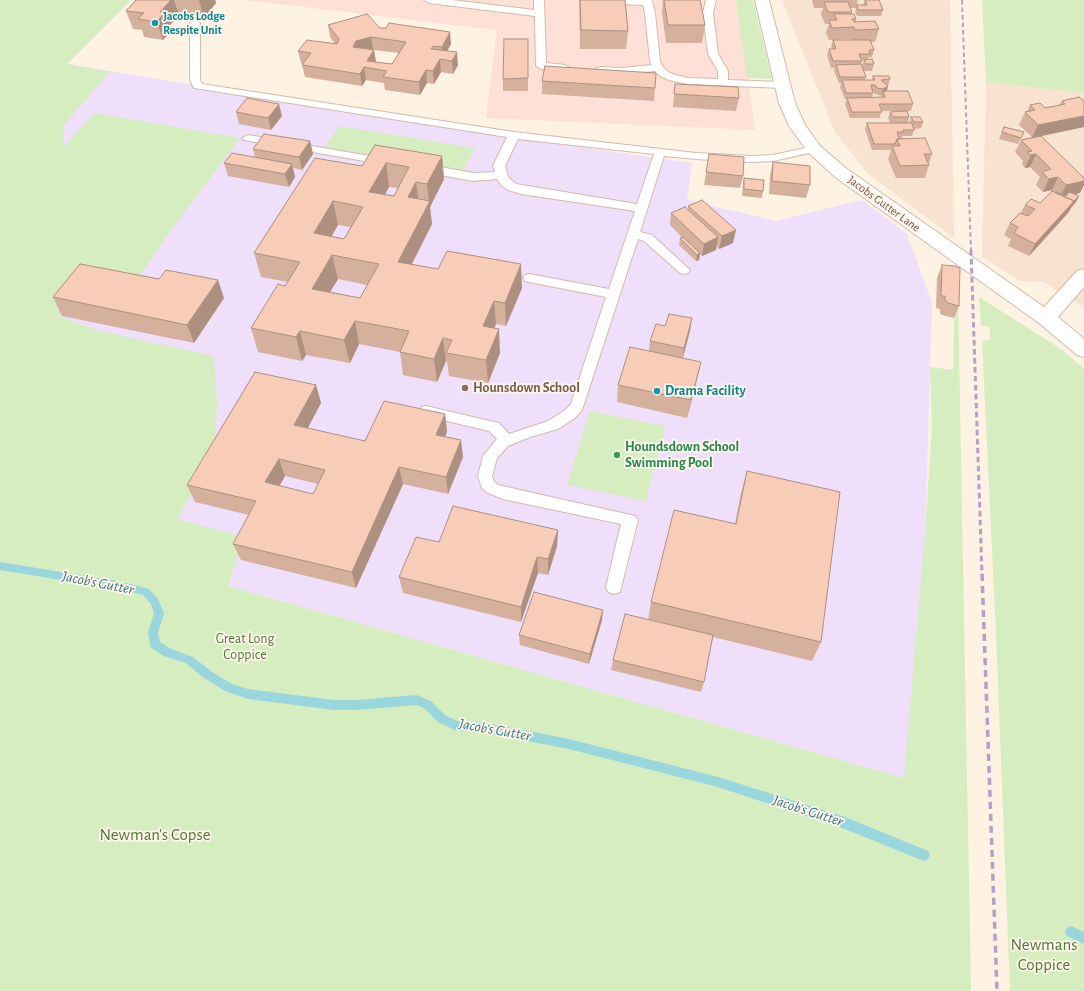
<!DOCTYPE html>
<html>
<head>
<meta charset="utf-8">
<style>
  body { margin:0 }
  canvas { display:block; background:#fef2e2 }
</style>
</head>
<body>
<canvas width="1084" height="991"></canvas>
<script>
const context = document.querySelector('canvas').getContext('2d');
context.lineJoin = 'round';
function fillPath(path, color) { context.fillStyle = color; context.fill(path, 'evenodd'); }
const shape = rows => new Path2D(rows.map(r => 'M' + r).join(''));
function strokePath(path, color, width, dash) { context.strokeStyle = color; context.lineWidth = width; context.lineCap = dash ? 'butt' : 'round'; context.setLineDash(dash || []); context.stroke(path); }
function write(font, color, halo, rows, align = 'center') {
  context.font = font + ' "Alegreya Sans",sans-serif'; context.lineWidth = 3.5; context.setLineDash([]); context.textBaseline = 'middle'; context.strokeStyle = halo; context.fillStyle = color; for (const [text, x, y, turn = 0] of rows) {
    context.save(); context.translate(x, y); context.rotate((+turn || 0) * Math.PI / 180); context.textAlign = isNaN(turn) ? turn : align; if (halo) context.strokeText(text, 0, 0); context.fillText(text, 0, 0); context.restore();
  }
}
const residential = shape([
  [782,0,950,0,954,238,867,173,835,132],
  [986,82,1084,93,1084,307,1041,281,1026,282,1017,279,982,257]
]);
const commercial = shape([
  [245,0,736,0,755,130,486,118,497,30]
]);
const education = shape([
  [0,0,131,0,67,64,490,134,692,163,687,200,776,221,862,200,907,234,932,303,918,782,228,586,244,537,0,472]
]);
const green = shape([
  [0,0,131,0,67,64,110,72,63,126,64,146,95,113,240,138,166,237,139,277,72,300,61,317,96,330,214,356,217,405,214,455,177,519,244,537,228,586,904,778,925,533,932,427,930,367,953,370,955,290,958,295,971,991,0,991],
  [736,0,753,0,772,79,747,78],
  [982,0,1084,0,1084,93,986,82],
  [339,126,475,148,463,171,325,147],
  [979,297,1061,349,1084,369,1084,991,1010,991,996,632,982,341,990,340,990,327,981,326],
  [590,411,665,426,646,501,567,485]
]);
const stream = shape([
  [0,562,123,582,149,589,158,599,164,613,158,633,160,642,171,649,193,657,212,672,232,684,248,689,334,700,356,700,417,695,432,702,446,716,458,721,486,723,569,739,718,777,845,817,928,851,930,855,928,859,924,861,845,829,718,787,569,749,486,733,457,731,438,722,424,708,417,705,356,710,334,710,248,699,225,691,204,678,186,663,164,656,151,648,148,633,154,613,151,604,143,595,123,590,0,570,0,562],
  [1071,926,1084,932,1084,944,1067,936,1065,932,1067,928,1071,926]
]);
const service = shape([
  [424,0,452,0,534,10,534,0,544,0,546,63,565,65,570,68,565,71,541,69,536,66,535,16,429,3,424,0],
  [584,0,652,0,655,13,660,61,663,67,668,72,676,75,688,78,718,79,718,71,708,54,703,13,706,0,716,0,713,13,718,54,728,71,728,80,782,82,787,85,782,88,688,84,669,80,660,76,655,71,622,74,597,72,596,70,597,68,601,67,622,68,652,65,650,61,645,13,643,5,589,3,584,0],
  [195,20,200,23,200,80,202,84,514,132,696,153,751,156,773,155,814,146,818,147,820,149,818,151,773,161,751,162,696,159,664,156,640,232,652,235,690,270,688,273,684,274,680,273,644,241,638,239,582,410,575,418,558,429,530,437,508,446,497,458,492,476,494,481,498,485,635,516,638,520,620,592,614,594,608,592,606,587,621,524,503,499,488,493,482,488,478,476,483,456,497,439,489,431,426,416,421,415,419,411,421,407,426,406,494,422,499,423,509,434,548,421,565,410,571,404,606,297,529,282,525,281,523,278,525,275,529,274,609,289,635,211,521,194,508,190,502,186,497,179,473,181,424,172,420,170,418,168,420,166,424,164,473,173,495,172,493,166,507,137,194,88,190,80,190,23,195,20],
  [518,139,654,154,637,204,516,184,508,177,505,166,518,139],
  [248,135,387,159,391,160,393,162,391,164,387,165,244,140,242,138,248,135]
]);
const minor = shape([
  [755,0,769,0,795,103,805,125,820,146,847,169,1044,307,1077,271,1084,269,1084,287,1058,317,1084,339,1084,357,1077,355,1039,323,835,177,808,152,789,126,779,103,755,0]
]);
const railFar2 = shape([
  [962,0,971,251]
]);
const railFar1 = shape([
  [971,250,982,575]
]);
const rail = shape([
  [982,574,997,991]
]);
const wall = shape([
  [136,0,215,0,216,3,204,18,179,15,169,26,171,31,163,40,144,37,142,30,133,29,126,11],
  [579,0,625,0,628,31,626,49,580,49],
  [663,0,700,0,705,25,702,43,666,43,662,12],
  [812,0,858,0,857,5,863,5,865,0,879,0,883,10,881,16,857,16,855,12,856,8,850,8,852,12,851,14,856,19,856,22,879,29,875,42,871,42,874,50,872,57,869,57,868,59,874,64,872,71,864,71,862,66,864,60,862,60,862,61,861,65,866,77,865,80,872,80,873,76,890,79,888,86,887,91,913,104,911,111,881,111,880,118,850,118,845,104,847,99,845,99,840,87,841,83,839,83,834,71,835,68,831,68,827,55,829,49,832,49,831,47,833,40,851,40,850,39,829,40,826,33,829,24,825,24,821,14,823,8,814,8],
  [873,91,875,94,881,96,882,95,881,97,872,97,873,93],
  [328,25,380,28,451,44,447,51,458,65,453,74,441,72,434,84,427,83,420,95,385,90,384,83,366,80,362,86,305,77,302,65,303,64,301,63,298,51,335,44,330,37],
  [374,50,399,53,392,64,376,62],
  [528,39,528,91,503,91,503,79],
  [542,81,655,88,654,101,542,94],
  [675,84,739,98,736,111,673,107],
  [1079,97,1084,127,1041,136,1080,193,1074,194,1079,196,1076,202,1071,208,1068,213,1029,256,1008,246,1011,239,1004,235,1010,223,1021,213,1025,205,1040,203,1054,192,1052,190,1043,192,1036,185,1040,177,1030,167,1025,168,1022,164,1023,161,1015,152,1021,140,1032,137,1019,125,1025,112,1027,112,1030,105,1045,108,1059,105,1062,101],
  [236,112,282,116,271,130,239,124],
  [890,112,909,117,908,123,909,123,911,117,923,122,921,128,914,129,914,130,912,136,903,136,902,138,932,154,929,163,929,165,925,178,896,178,888,159,891,150,872,150,865,129,867,123,890,123,888,118],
  [1004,127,1024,132,1018,144,999,139],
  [310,141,313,154,302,170,293,168,295,177,289,187,228,176,224,163,255,157,253,149],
  [709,154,743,176,740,188,704,185],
  [442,156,444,179,430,207,432,224,412,264,522,288,506,326,496,324,494,328,500,353,488,383,449,376,447,361,446,361,437,382,403,375,400,352,359,344,350,363,306,355,302,361,258,352,251,328,285,286,288,282,261,277,254,253,362,166],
  [389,187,398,188,394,196,385,195],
  [338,225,351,227,344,239,332,236],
  [338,279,367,285,360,298,330,292],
  [773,162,810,185,806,198,769,194,770,175],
  [744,178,763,191,762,198,742,196,743,184],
  [688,206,733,243,719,249,717,246,716,250,702,256,700,254,699,260,696,261,679,245,680,238,682,237,670,225,671,213,688,209],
  [942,265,959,306,954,318,942,315,940,313,940,309,936,308,937,278],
  [53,297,224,298,194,343,62,316],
  [690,331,683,358,697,379,687,418,617,402,618,385,649,351,650,341],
  [316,385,321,403,307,428,365,441,445,414,447,432,445,437,463,457,448,494,403,484,356,588,241,560,233,544,249,515,195,502,187,485],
  [285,476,318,484,313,494,279,486],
  [747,471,821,642,812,661,713,637,704,682,701,692,611,670,613,660,648,620,651,602,735,524,741,493],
  [558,530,557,546,548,575,538,573,521,622,403,593,399,577],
  [602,620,589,664,520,645,519,635]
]);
const shadedWall = shape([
  [171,0,174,0,179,15,169,26,171,31,163,40,157,22,160,12],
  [199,0,215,0,216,3,204,18],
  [450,32,451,44,443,59,442,47],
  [371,37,373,49,353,47,356,41],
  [374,50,376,62,367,61],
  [457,52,458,65,453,74,452,61],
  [440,59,441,72,434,84,433,71],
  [364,67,366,80,362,86,360,74],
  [426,70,427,83,420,95,419,82],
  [888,86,886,93,883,91,881,96,883,89],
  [279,104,282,116,271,130,268,118],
  [1084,116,1084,127,1032,138,1038,125],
  [310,141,313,154,302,170,299,157],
  [1036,154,1030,167,1025,168,1031,155],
  [442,156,444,179,430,207,432,224,401,285,398,262,429,201,427,184],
  [386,163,389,187,373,216,369,192],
  [292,164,295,177,289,187,285,174],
  [1058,177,1052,190,1043,192,1049,179],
  [1084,181,1084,185,1080,193,1060,197,1066,185],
  [416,182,419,206,408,197],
  [1079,196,1076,202,1071,208,1068,213,1029,256,1035,244],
  [333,201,338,225,319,256,314,233],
  [736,230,733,243,719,249,722,236],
  [718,237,716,250,702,256,704,244],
  [700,253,699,260,696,261,697,255],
  [332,255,338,279,318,312,312,289],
  [521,264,522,288,506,326,505,303],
  [218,280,224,298,194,343,187,325],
  [494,301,496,324,485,350,483,326],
  [692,318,690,331,682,360,684,348],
  [355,321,359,344,350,363,344,340],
  [499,329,500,353,488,383,486,360],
  [300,331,306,355,302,361,296,337],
  [443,338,446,361,437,382,434,359],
  [701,362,697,379,687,418,691,400],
  [316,385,321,403,300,443,294,425],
  [445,414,447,432,438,452,436,435],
  [461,440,463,457,448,494,446,477],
  [279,459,285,476,272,499,265,482],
  [399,467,403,484,356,588,352,572],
  [558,530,557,546,548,575,548,559],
  [537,557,538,573,521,622,521,607],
  [603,610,602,620,589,664,590,654]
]);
const building = shape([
  [136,0,171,0,160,12,165,12,157,22,138,19,144,13,126,11,136,0],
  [580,0,625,0,628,31,581,30,580,0],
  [664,0,700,0,705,25,668,25,664,0],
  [865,0,879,0,883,10,858,10,857,5,867,5,865,0],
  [824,2,848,2,852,12,828,12,824,2],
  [367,14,380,28,386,28,389,23,450,32,442,47,433,46,431,49,457,52,452,61,440,59,433,71,426,70,419,82,383,77,387,71,364,67,360,74,302,65,311,53,298,51,307,40,337,44,339,39,328,25,367,14],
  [371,37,406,42,392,64,367,61,374,50,353,47,356,41,371,37],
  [834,14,854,14,856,19,852,19,854,22,875,21,879,29,855,30,854,27,832,28,829,20,837,20,834,14],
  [504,39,528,39,528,78,503,79,504,39],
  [833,40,870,40,874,50,869,50,870,54,859,54,862,61,833,61,829,49,836,49,833,40],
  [872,59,874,64,866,64,864,60,872,59],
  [861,64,866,77,840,77,836,65,861,64],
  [545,66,656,73,655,88,542,81,545,66],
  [873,76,889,76,890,79,881,80,888,86,883,89,877,88,875,85,871,85,873,93,846,93,842,80,875,80,873,76],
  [675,84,738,87,739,98,674,94,675,84],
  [883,91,908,91,913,104,879,104,882,112,852,112,847,98,885,97,883,91],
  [1079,97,1084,101,1084,116,1038,125,1025,112,1035,110,1030,105,1040,103,1045,108,1065,104,1062,101,1079,97],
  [247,98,279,104,268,118,236,112,247,98],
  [907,111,909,117,893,117,890,112,907,111],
  [911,117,920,117,923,122,914,122,911,117],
  [867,123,912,123,914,130,903,130,904,132,897,132,899,139,897,139,895,144,874,144,867,123],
  [1004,127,1024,132,1021,138,1002,132,1004,127],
  [264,134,310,141,299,157,253,149,264,134],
  [1041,136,1084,178,1084,181,1066,185,1058,177,1049,179,1042,172,1051,169,1036,154,1031,155,1027,152,1032,151,1021,140,1041,136],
  [925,138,932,154,924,154,929,165,900,166,892,146,900,146,897,139,925,138],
  [375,145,442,156,427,184,416,182,408,197,430,201,398,262,438,269,447,251,521,264,505,303,494,301,483,326,499,329,486,360,446,353,452,340,443,338,434,359,400,352,409,331,355,321,344,340,300,331,296,337,251,328,278,284,285,286,300,262,254,253,315,158,362,166,375,145],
  [386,163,409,167,394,196,369,192,386,163],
  [333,201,363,207,344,239,314,233,333,201],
  [332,255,379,264,360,298,312,289,332,255],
  [232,153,292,164,285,174,224,163,232,153],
  [709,154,744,157,743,176,706,172,709,154],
  [773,162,810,166,810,185,772,181,773,162],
  [744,178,764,180,763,191,744,189,744,178],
  [1052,191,1074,201,1035,244,1014,233,1018,227,1010,223,1020,213,1028,216,1035,209,1025,205,1031,199,1040,203,1052,191],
  [1057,192,1066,196,1069,192,1079,196,1074,201,1056,193,1057,192],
  [702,200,736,230,722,236,688,206,702,200],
  [685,207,718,237,704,244,671,213,685,207],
  [683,237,700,253,697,255,680,238,683,237],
  [80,264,159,279,166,270,218,280,187,325,53,297,80,264],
  [942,265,955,266,960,268,959,306,948,303,945,300,945,296,941,296,942,265],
  [669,314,692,318,684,348,650,341,656,324,665,326,669,314],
  [630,347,701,362,691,400,618,385,630,347],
  [255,372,316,385,294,425,365,441,384,401,445,414,436,435,461,440,446,477,399,467,352,572,233,544,256,501,187,485,255,372],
  [279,459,325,470,313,494,265,482,279,459],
  [747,471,840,492,821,642,651,602,674,510,736,524,747,471],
  [453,506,558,530,548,559,537,557,521,607,399,577,416,537,439,542,453,506],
  [534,592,603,610,590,654,519,635,534,592],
  [625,614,713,635,704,682,613,660,625,614]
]);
const markers = [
  [155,23,4,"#0f9aa8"],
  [465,388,4,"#8d6e63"],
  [657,391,4,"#0f9aa8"],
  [617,455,4,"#2e9e5b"]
];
const farCulturenames = [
  ["Jacobs Lodge",163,16],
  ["Respite Unit",163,30]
];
const farStreetnames = [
  ["Jacobs Gutter Lane",884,204,36]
];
const educationNames = [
  ["Hounsdown School",473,388]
];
const cultureNames = [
  ["Drama Facility",665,391]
];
const leisureNames = [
  ["Houndsdown School",625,447],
  ["Swimming Pool",625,463]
];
const parkNames = [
  ["Great Long",245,639],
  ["Coppice",245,655]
];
const waterNames = [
  ["Jacob's Gutter",98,583,11],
  ["Jacob's Gutter",495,730,10],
  ["Jacob's Gutter",808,811,18]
];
const nearParknames = [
  ["Newman's Copse",155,835],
  ["Newmans",1044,945],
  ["Coppice",1044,965]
];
fillPath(residential, '#f7e3d0');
fillPath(commercial, '#ffe0d6');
fillPath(education, '#efdffb');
fillPath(green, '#d5edbf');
fillPath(stream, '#9ad6dd');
strokePath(service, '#d3baaa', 2);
strokePath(minor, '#d3baaa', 2);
fillPath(service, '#fff');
fillPath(minor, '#fff');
strokePath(railFar2, '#b4a0c9', 2, [4.5, 3]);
strokePath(railFar1, '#b4a0c9', 3, [5.5, 3.5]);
strokePath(rail, '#b4a0c9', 3.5, [7, 5]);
fillPath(wall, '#d4b09d');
fillPath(shadedWall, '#ad9080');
fillPath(building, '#f7cdb7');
strokePath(building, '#ad9080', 1);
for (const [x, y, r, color] of markers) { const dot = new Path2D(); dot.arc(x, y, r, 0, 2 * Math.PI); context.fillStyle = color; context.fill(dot); strokePath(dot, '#fff6eb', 1.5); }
write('bold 12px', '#0d838f', '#fff6eb', farCulturenames, 'left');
write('12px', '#795546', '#fff6eb', farStreetnames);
write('bold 14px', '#785e54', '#fff6eb', educationNames, 'left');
write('bold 14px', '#0d838f', '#fff6eb', cultureNames, 'left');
write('bold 14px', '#27864d', '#fff6eb', leisureNames, 'left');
write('14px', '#517a3a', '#fff6eb', parkNames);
write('italic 15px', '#387880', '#fff6eb', waterNames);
write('17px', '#517a3a', '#fff6eb', nearParknames);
</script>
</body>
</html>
